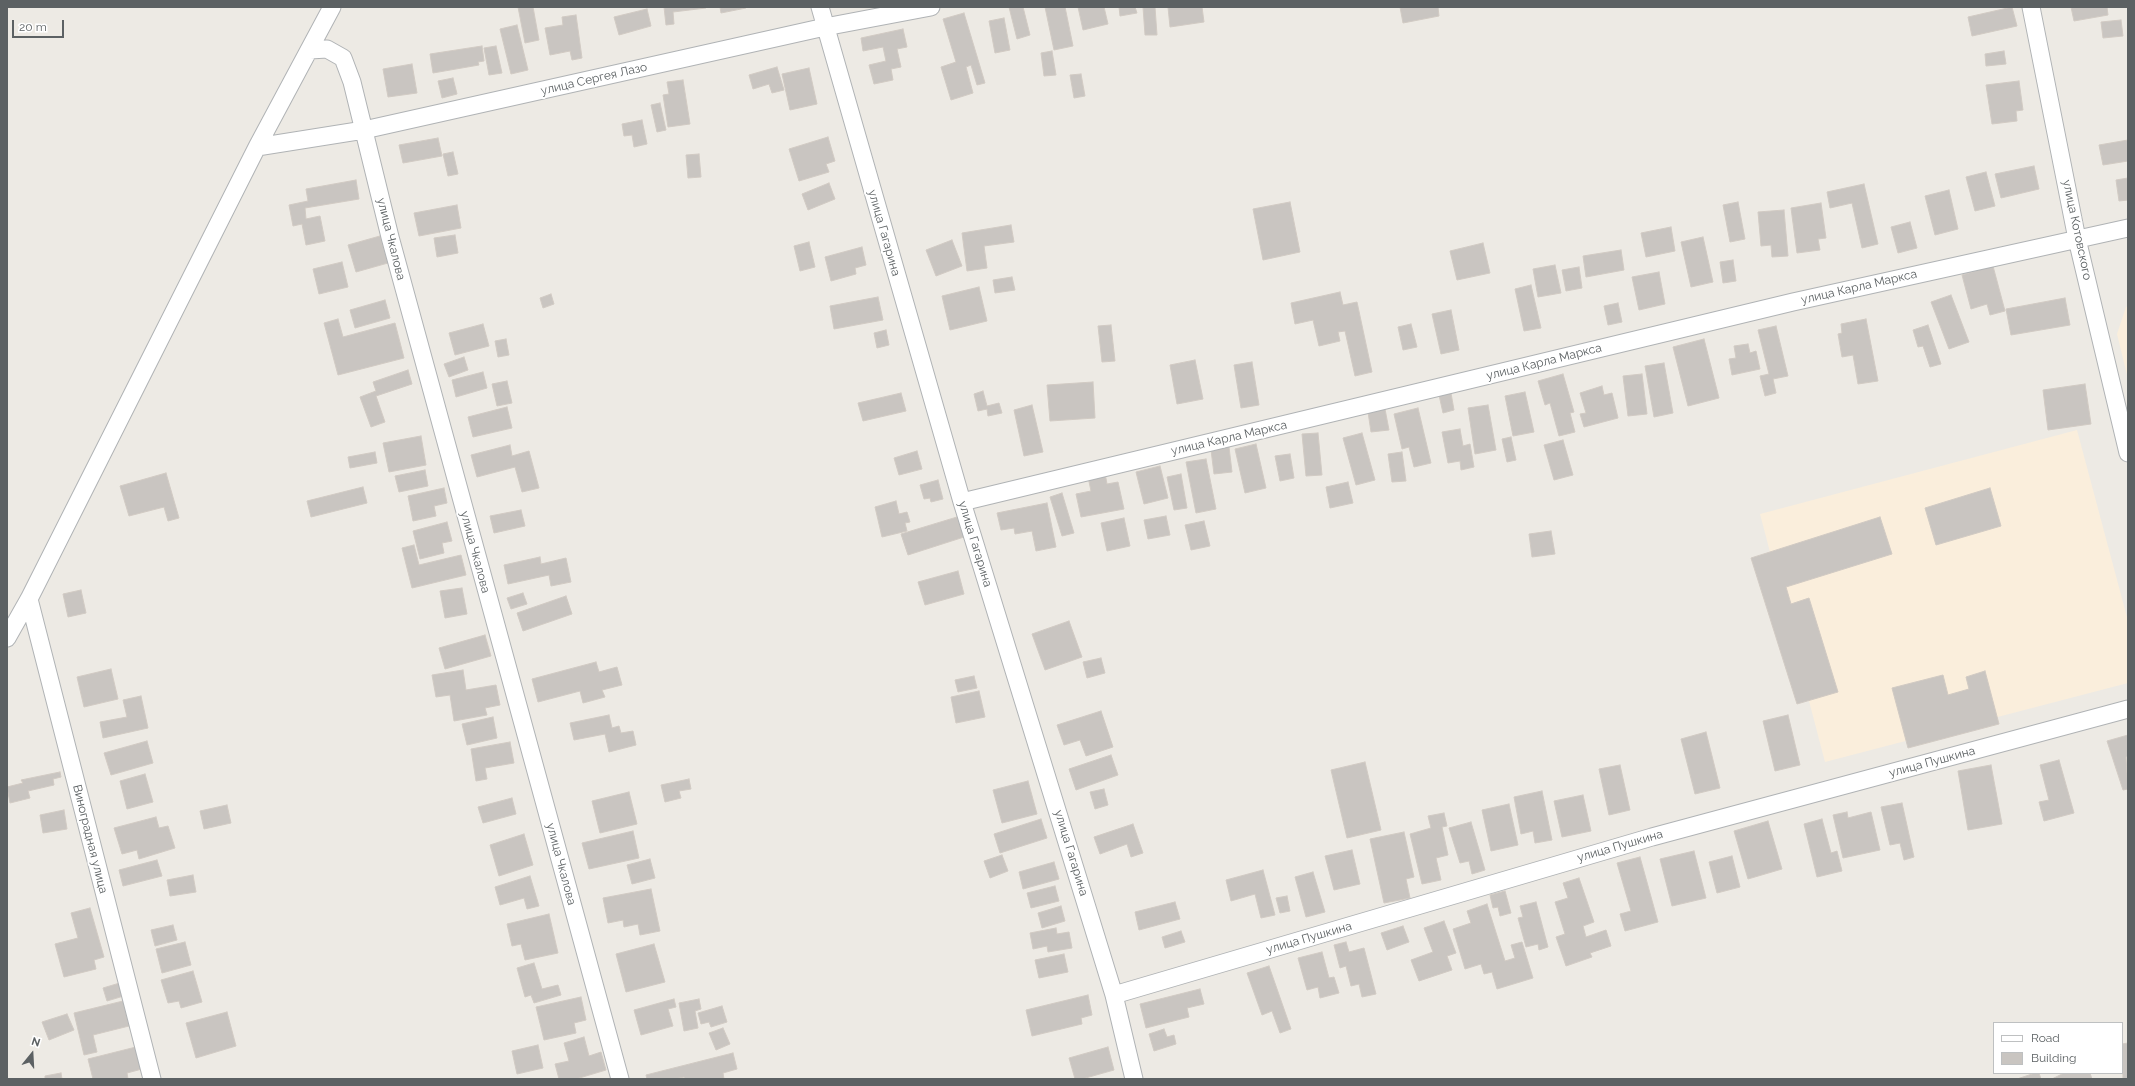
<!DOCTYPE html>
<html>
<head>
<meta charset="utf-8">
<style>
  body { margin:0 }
  #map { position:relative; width:2135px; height:1086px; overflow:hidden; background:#edeae4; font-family:Raleway,sans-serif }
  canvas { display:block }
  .frame { position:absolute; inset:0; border:8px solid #5c6163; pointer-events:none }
  .legend { position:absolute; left:1993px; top:1022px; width:130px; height:52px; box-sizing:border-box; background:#fff; border:1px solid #bec0c1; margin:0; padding:5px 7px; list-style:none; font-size:12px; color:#5c6163 }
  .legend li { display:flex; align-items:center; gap:8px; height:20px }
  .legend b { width:20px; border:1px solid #bec0c1 }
  .north { position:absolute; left:12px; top:1034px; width:40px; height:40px; -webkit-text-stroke:3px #fff; paint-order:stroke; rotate:18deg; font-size:11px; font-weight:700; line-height:16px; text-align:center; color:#5c6163 }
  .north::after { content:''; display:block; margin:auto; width:14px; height:18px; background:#5c6163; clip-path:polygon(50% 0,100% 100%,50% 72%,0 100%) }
  .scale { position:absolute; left:12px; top:20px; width:52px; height:18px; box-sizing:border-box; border:2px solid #5c6163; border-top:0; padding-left:5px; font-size:12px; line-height:14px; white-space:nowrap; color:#5c6163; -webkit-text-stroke:3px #fff; paint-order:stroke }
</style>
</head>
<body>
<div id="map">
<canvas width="2135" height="1086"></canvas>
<div class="frame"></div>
<ul class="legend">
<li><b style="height:5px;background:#fff"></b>Road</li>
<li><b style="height:11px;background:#c9c5c1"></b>Building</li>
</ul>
<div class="north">N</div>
<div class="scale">20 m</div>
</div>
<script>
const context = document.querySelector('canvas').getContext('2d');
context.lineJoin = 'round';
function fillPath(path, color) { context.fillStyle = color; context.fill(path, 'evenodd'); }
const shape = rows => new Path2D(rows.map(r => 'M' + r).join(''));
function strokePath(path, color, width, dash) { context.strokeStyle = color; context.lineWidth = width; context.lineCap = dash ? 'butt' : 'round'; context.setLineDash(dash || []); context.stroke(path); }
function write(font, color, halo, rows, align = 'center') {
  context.font = font + ' Raleway,sans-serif'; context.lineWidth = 4; context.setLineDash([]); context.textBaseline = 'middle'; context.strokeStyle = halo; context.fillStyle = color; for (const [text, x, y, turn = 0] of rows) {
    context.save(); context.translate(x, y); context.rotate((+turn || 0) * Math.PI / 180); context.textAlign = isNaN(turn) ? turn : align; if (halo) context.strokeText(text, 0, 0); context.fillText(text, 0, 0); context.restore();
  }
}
const commercial = shape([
  [2128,306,2128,379,2117,334,2126,307],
  [2077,430,2128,621,2128,683,1825,762,1760,514]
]);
const building = shape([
  [518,7,533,7,539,40,525,43,518,7],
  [664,7,706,7,706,8,673,12,674,24,666,25,664,7],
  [720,7,746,7,746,8,721,13,720,7],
  [1009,7,1023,7,1030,35,1017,39,1009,7],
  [1045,7,1065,7,1073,46,1054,50,1045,7],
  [1078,7,1104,7,1108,24,1083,30,1078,7],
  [1119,7,1135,7,1137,13,1120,16,1119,7],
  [1143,7,1155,7,1157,35,1145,35,1143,7],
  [1168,7,1202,7,1204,22,1170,27,1168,7],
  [1400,7,1438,7,1439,16,1403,23,1400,7],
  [2012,7,2017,26,1972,36,1968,17,2012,7],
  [2071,7,2107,7,2108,15,2074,21,2071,7],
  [647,9,651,26,619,35,614,17,647,9],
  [964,13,985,83,977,85,971,65,966,67,973,93,951,100,941,67,956,62,943,19,964,13],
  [576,15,582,58,572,60,570,51,550,55,545,28,563,25,562,17,576,15],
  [1004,18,1010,50,995,53,989,21,1004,18],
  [2121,20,2123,36,2103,38,2101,22,2121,20],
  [517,25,528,70,511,74,500,29,517,25],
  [903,29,907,47,897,49,901,67,891,69,893,80,874,84,869,65,886,61,883,47,863,51,861,38,903,29],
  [482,46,484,61,478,62,479,65,433,73,430,54,482,46],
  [496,46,502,73,489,75,484,48,496,46],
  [1052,51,1056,75,1044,76,1041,53,1052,51],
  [2004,51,2006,64,1986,66,1985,54,2004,51],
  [412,64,417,93,388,97,383,69,412,64],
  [777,67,784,90,772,93,769,84,753,89,749,75,777,67],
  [809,68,817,104,790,110,782,74,809,68],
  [1081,74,1085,96,1074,98,1070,75,1081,74],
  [453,78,457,94,442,98,438,81,453,78],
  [683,80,690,124,668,127,663,95,669,94,667,82,683,80],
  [2019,81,2023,110,2016,111,2017,121,1992,124,1986,85,2019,81],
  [660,103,666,130,657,132,651,105,660,103],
  [642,120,647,144,634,147,632,135,624,136,622,124,642,120],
  [828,137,835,161,826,164,829,172,799,181,789,149,828,137],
  [438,138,442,156,403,163,399,145,438,138],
  [2128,140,2128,161,2103,165,2099,145,2128,140],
  [453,152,458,174,448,176,443,154,453,152],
  [699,154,701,177,688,178,686,155,699,154],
  [2034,166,2039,189,2001,198,1995,174,2034,166],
  [1986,172,1995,206,1975,211,1966,177,1986,172],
  [2128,178,2128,200,2119,201,2116,180,2128,178],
  [356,180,359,199,305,208,306,219,320,216,325,241,306,245,302,224,293,226,289,205,308,201,306,189,356,180],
  [829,183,835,199,808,210,802,194,829,183],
  [1864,184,1878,244,1862,248,1852,203,1830,208,1827,192,1864,184],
  [1949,190,1958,229,1935,235,1925,196,1949,190],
  [1290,202,1300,252,1263,260,1253,209,1290,202],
  [1738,202,1745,239,1730,242,1723,205,1738,202],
  [1821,203,1826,238,1818,239,1820,250,1797,253,1791,208,1821,203],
  [457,205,461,228,419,236,414,213,457,205],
  [1784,210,1788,256,1772,257,1771,245,1761,246,1758,212,1784,210],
  [1910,222,1917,248,1898,253,1891,227,1910,222],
  [1011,225,1014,242,984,246,987,268,967,271,962,233,1011,225],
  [1671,227,1675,251,1646,257,1641,233,1671,227],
  [455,235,458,253,437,257,434,238,455,235],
  [380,236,388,263,356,272,348,245,380,236],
  [1703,237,1713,282,1691,287,1681,242,1703,237],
  [952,240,962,266,936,276,926,250,952,240],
  [809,242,815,267,800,271,794,246,809,242],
  [1483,243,1490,273,1457,280,1450,251,1483,243],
  [862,247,866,265,855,268,856,274,831,281,825,257,862,247],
  [1621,250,1624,270,1586,277,1583,256,1621,250],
  [1733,260,1736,281,1723,283,1720,262,1733,260],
  [342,262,348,287,319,294,313,269,342,262],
  [1555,265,1561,293,1538,297,1533,269,1555,265],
  [1993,266,2005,311,1990,315,1987,304,1971,309,1962,275,1993,266],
  [1579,267,1582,288,1566,291,1562,270,1579,267],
  [1659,272,1665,304,1639,310,1632,277,1659,272],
  [1012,277,1015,290,995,293,993,280,1012,277],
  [1531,285,1541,328,1524,331,1515,289,1531,285],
  [979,287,987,321,950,330,942,296,979,287],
  [1340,292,1343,305,1357,302,1372,372,1355,376,1345,331,1338,332,1340,341,1319,346,1313,320,1295,324,1291,303,1340,292],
  [551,294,554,304,543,308,540,298,551,294],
  [1951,295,1969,342,1949,349,1931,302,1951,295],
  [878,297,883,320,834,329,830,306,878,297],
  [2065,298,2070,325,2011,335,2006,309,2065,298],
  [385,300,390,318,355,328,350,310,385,300],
  [1618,303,1622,322,1608,325,1604,306,1618,303],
  [1451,310,1459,350,1441,354,1432,314,1451,310],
  [338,319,343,337,395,323,404,358,338,375,324,323,338,319],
  [1866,319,1878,381,1858,384,1853,355,1842,357,1838,334,1842,333,1841,324,1866,319],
  [483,324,489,346,455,355,449,333,483,324],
  [1411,324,1417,347,1403,350,1398,327,1411,324],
  [1111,325,1115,361,1102,362,1098,326,1111,325],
  [1928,325,1941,364,1930,367,1923,346,1918,347,1913,330,1928,325],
  [1776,326,1788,376,1773,379,1776,393,1765,396,1760,376,1769,374,1758,330,1776,326],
  [886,330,889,345,877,348,874,333,886,330],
  [506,339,509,355,498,357,495,341,506,339],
  [1704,339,1719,398,1688,406,1673,347,1704,339],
  [1748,344,1750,353,1756,351,1760,369,1732,375,1729,359,1736,358,1734,346,1748,344],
  [464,357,468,370,449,377,444,364,464,357],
  [1195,360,1203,399,1177,404,1170,365,1195,360],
  [1252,362,1259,405,1241,408,1234,365,1252,362],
  [1664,363,1673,413,1654,417,1645,366,1664,363],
  [408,370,412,384,376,396,385,422,371,427,360,397,376,391,373,382,408,370],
  [483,372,487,388,456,397,452,380,483,372],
  [1563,374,1574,412,1570,413,1575,432,1559,436,1550,403,1545,405,1538,381,1563,374],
  [1642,374,1647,414,1628,416,1623,376,1642,374],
  [507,381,512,403,497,406,492,384,507,381],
  [1093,382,1095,418,1050,421,1047,385,1093,382],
  [2085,384,2091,424,2048,430,2043,390,2085,384],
  [1602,386,1604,395,1612,393,1618,418,1584,427,1580,414,1586,413,1580,393,1602,386],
  [983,391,987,406,999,403,1002,413,988,416,987,409,978,411,974,394,983,391],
  [1525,392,1534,432,1513,436,1505,396,1525,392],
  [901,393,906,411,863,421,858,403,901,393],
  [1451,393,1454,410,1443,413,1439,395,1451,393],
  [1032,405,1043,452,1024,456,1014,410,1032,405],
  [1488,405,1496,450,1475,454,1468,408,1488,405],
  [507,407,512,428,473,437,468,417,507,407],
  [1418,408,1431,463,1414,467,1409,447,1402,449,1394,414,1418,408],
  [1385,409,1389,430,1371,432,1368,412,1385,409],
  [1460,429,1463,446,1470,444,1474,467,1461,470,1460,461,1448,463,1442,432,1460,429],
  [1318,433,1322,475,1306,476,1302,434,1318,433],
  [1362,433,1375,480,1356,485,1343,438,1362,433],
  [421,436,426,465,389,472,383,443,421,436],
  [1511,437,1516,460,1507,462,1502,439,1511,437],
  [1563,440,1573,475,1554,480,1544,445,1563,440],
  [1256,444,1266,488,1245,493,1235,449,1256,444],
  [510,445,512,456,529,451,539,488,522,492,515,467,477,477,471,455,510,445],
  [1229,447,1232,472,1214,474,1211,450,1229,447],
  [917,451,922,469,899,475,894,458,917,451],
  [375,452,377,463,350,468,348,457,375,452],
  [1402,452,1406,481,1392,482,1388,454,1402,452],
  [1290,454,1294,478,1280,481,1275,456,1290,454],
  [1206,459,1216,509,1196,513,1186,462,1206,459],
  [1160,466,1168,498,1144,504,1136,472,1160,466],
  [425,470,428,486,399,492,395,476,425,470],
  [166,473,179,518,168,521,164,507,129,516,120,486,166,473],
  [1105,473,1107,484,1118,482,1124,509,1081,517,1076,494,1091,491,1088,477,1105,473],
  [1181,474,1187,508,1174,510,1167,477,1181,474],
  [938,480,943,499,931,502,930,498,924,499,920,485,938,480],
  [1348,482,1353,503,1330,508,1326,487,1348,482],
  [363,487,367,503,311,517,307,501,363,487],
  [444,488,447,503,434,506,436,516,413,521,408,496,444,488],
  [1990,488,2001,526,1936,545,1925,508,1990,488],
  [1062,493,1074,533,1062,536,1050,497,1062,493],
  [896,501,899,514,907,512,910,522,905,523,907,531,882,537,875,507,896,501],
  [1047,503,1056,547,1036,551,1032,531,1015,534,1014,528,1001,530,997,513,1047,503],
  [521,510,525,526,494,533,490,516,521,510],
  [1166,516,1170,535,1148,539,1144,520,1166,516],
  [957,517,964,537,908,555,901,534,957,517],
  [1880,517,1892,554,1786,587,1791,604,1809,598,1838,692,1797,704,1751,558,1880,517],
  [1124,518,1130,546,1107,551,1101,523,1124,518],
  [1204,521,1210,546,1191,550,1185,525,1204,521],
  [447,522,452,541,442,543,444,553,420,559,413,531,447,522],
  [1551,531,1555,554,1532,557,1529,534,1551,531],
  [414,545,419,565,461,555,466,575,412,588,402,548,414,545],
  [540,557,541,564,566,558,571,582,551,586,549,575,508,584,504,565,540,557],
  [958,571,964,594,925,605,918,582,958,571],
  [462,588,467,614,445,618,440,591,462,588],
  [81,590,86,613,68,617,63,594,81,590],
  [523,593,527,604,511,609,507,598,523,593],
  [566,596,572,614,523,631,517,613,566,596],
  [1069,621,1082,657,1045,670,1032,634,1069,621],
  [485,635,491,656,445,669,439,648,485,635],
  [1101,658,1105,673,1087,678,1083,662,1101,658],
  [596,662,599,672,617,667,622,685,602,690,605,697,583,703,580,691,538,702,532,679,596,662],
  [111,669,118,699,84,707,77,677,111,669],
  [463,670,466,690,496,685,500,705,485,708,487,715,454,721,450,695,436,697,432,675,463,670],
  [1985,671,1999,724,1908,748,1892,688,1943,675,1948,695,1969,689,1966,677,1985,671],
  [974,676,977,688,958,692,955,680,974,676],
  [979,691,985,717,956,723,951,697,979,691],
  [141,696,148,728,103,738,100,722,127,717,123,700,141,696],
  [1101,711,1113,747,1086,756,1080,740,1064,745,1057,725,1101,711],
  [609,715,612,728,619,726,621,733,633,731,636,745,609,752,605,734,574,740,570,723,609,715],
  [1788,715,1800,765,1775,771,1763,721,1788,715],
  [493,717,497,738,467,745,462,724,493,717],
  [1706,732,1720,788,1695,794,1681,739,1706,732],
  [2128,735,2128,756,2126,757,2128,789,2123,790,2107,741,2128,735],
  [147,741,153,763,111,775,104,753,147,741],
  [510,742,514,763,485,768,487,779,476,781,471,749,510,742],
  [1111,755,1118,775,1076,790,1069,769,1111,755],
  [2059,760,2074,813,2044,821,2039,802,2049,800,2040,765,2059,760],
  [1365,762,1381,830,1347,838,1331,770,1365,762],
  [1620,765,1630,810,1609,815,1599,769,1620,765],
  [1991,765,2002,824,1968,830,1958,771,1991,765],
  [60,772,61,777,53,779,54,785,28,791,30,798,10,803,7,787,23,783,21,780,60,772],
  [145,774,153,802,127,809,120,781,145,774],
  [689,779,691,789,679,791,681,798,665,802,661,785,689,779],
  [1028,781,1037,814,1002,823,993,790,1028,781],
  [1104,789,1108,805,1095,809,1090,792,1104,789],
  [1542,791,1552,840,1535,843,1533,831,1521,834,1514,797,1542,791],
  [629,792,637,824,600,833,592,801,629,792],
  [1583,795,1591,831,1562,837,1554,801,1583,795],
  [512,798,516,814,483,823,478,807,512,798],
  [1902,803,1914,857,1904,860,1900,843,1890,845,1881,807,1902,803],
  [1509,804,1518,845,1491,851,1482,810,1509,804],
  [227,805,231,823,204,829,200,811,227,805],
  [64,810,67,829,43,833,40,815,64,810],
  [1847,812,1848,818,1871,812,1880,850,1843,858,1833,815,1847,812],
  [1444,813,1447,826,1442,827,1448,855,1436,858,1441,880,1422,884,1410,834,1431,828,1428,816,1444,813],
  [156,817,159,828,168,826,175,848,139,859,137,850,122,854,114,828,156,817],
  [1041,819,1047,838,1000,853,994,834,1041,819],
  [1822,819,1831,853,1837,851,1842,871,1817,877,1804,824,1822,819],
  [1768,821,1782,869,1748,879,1734,831,1768,821],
  [1471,822,1485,870,1472,874,1469,861,1460,863,1449,828,1471,822],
  [1133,824,1143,853,1131,857,1127,844,1100,854,1094,837,1133,824],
  [633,831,639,858,589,869,582,843,633,831],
  [1404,832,1414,877,1406,879,1410,898,1384,903,1370,839,1404,832],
  [524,834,533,865,499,876,490,845,524,834],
  [1352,850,1360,884,1334,890,1325,856,1352,850],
  [1694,851,1706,898,1672,906,1660,859,1694,851],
  [1002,855,1008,871,990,878,984,861,1002,855],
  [1732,856,1740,887,1717,893,1709,862,1732,856],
  [1640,857,1658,922,1625,931,1620,914,1631,911,1617,863,1640,857],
  [650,859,655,878,632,884,627,865,650,859],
  [157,860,162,876,123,886,119,870,157,860],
  [1054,862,1059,879,1023,889,1019,872,1054,862],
  [1263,870,1275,915,1261,918,1255,894,1231,901,1226,880,1263,870],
  [1313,872,1325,912,1306,917,1295,877,1313,872],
  [193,875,196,892,170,896,167,880,193,875],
  [530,876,539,906,527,909,524,898,500,905,495,887,530,876],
  [1579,878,1594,922,1583,926,1586,937,1606,930,1611,946,1590,953,1592,957,1566,966,1556,937,1565,934,1555,902,1568,898,1563,883,1579,878],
  [1055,886,1059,901,1031,908,1027,893,1055,886],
  [651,889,660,931,640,935,638,924,624,927,623,920,608,923,603,898,651,889],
  [1505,891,1511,913,1500,916,1498,907,1493,908,1490,895,1505,891],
  [1287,896,1290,911,1280,913,1276,898,1287,896],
  [1175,902,1180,919,1139,930,1135,912,1175,902],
  [1536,902,1548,947,1539,950,1538,944,1526,947,1518,918,1523,917,1520,906,1536,902],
  [1487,904,1505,961,1515,958,1511,945,1522,942,1533,978,1497,989,1492,972,1484,974,1481,964,1465,969,1453,929,1471,923,1467,911,1487,904],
  [1061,906,1065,921,1042,928,1038,913,1061,906],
  [90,908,104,957,94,960,96,969,64,977,55,944,78,938,71,913,90,908],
  [549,914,558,953,525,960,521,944,512,946,507,924,549,914],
  [1444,921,1456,953,1447,956,1452,970,1419,981,1411,960,1433,952,1424,928,1444,921],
  [173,925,177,940,155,946,151,930,173,925],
  [1403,926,1409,942,1387,950,1381,933,1403,926],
  [1056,928,1057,934,1069,932,1072,948,1048,952,1047,946,1033,949,1030,933,1056,928],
  [1181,931,1185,942,1165,948,1162,937,1181,931],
  [185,942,191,965,162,973,156,949,185,942],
  [1346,942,1349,952,1364,948,1376,994,1362,997,1359,984,1351,986,1346,966,1340,968,1334,945,1346,942],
  [654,944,665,982,626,992,616,954,654,944],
  [1322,952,1329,978,1334,977,1339,993,1320,998,1318,987,1307,990,1298,958,1322,952],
  [1064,954,1068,972,1039,978,1035,960,1064,954],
  [534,963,542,989,558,985,561,995,534,1003,531,995,525,997,517,968,534,963],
  [1269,966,1291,1029,1280,1033,1272,1011,1262,1015,1247,973,1269,966],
  [193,971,202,1002,181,1008,179,1001,168,1003,161,980,193,971],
  [123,982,127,995,107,1001,103,988,123,982],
  [1200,989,1204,1004,1187,1008,1189,1017,1146,1028,1140,1004,1200,989],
  [1088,995,1092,1015,1081,1018,1082,1024,1032,1036,1026,1010,1088,995],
  [581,997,586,1020,574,1023,576,1033,544,1040,536,1007,581,997],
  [674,999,676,1007,668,1009,673,1026,641,1035,634,1010,674,999],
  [699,999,701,1009,695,1011,698,1028,684,1031,679,1003,699,999],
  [123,1001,129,1026,93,1035,97,1052,84,1055,74,1013,123,1001],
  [722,1006,727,1022,711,1027,709,1022,701,1024,698,1013,722,1006],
  [227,1012,236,1046,196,1058,186,1023,227,1012],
  [67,1014,74,1030,49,1040,42,1022,67,1014],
  [723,1028,730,1044,716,1050,709,1033,723,1028],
  [1164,1029,1167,1037,1174,1035,1176,1044,1154,1051,1149,1034,1164,1029],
  [584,1037,589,1056,601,1052,606,1070,576,1079,559,1079,555,1064,569,1061,564,1043,584,1037],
  [2128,1043,2128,1079,2123,1079,2122,1044,2128,1043],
  [538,1045,543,1068,517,1074,512,1051,538,1045],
  [136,1047,142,1069,127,1073,128,1079,93,1079,88,1059,136,1047],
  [1108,1047,1114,1070,1082,1079,1075,1079,1069,1058,1108,1047],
  [733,1053,737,1069,723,1073,724,1079,685,1079,684,1077,675,1079,647,1079,646,1075,733,1053],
  [61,1073,62,1079,45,1079,45,1076,61,1073],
  [2035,1073,2039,1073,2041,1079,2017,1079,2035,1073],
  [2064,1073,2090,1073,2092,1079,2052,1079,2064,1073]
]);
const minor = shape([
  [820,7,962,502,1114,995,1134,1079],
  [2031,7,2077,239,2128,453],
  [310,50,327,49,343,58,352,82,390,237,620,1079],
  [257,147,364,130,825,27,931,7],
  [962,502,1793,302,2128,228],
  [29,599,152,1079],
  [7,638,29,599,257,147,332,7],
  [1114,995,1652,837,2128,709]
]);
const streetNames = [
  ["улица Сергея Лазо",594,79,-13],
  ["улица Котовского",2077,230,78],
  ["улица Гагарина",884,233,74],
  ["улица Чкалова",391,239,76],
  ["улица Карла Маркса",1859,287,-13],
  ["улица Карла Маркса",1544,362,-14],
  ["улица Карла Маркса",1229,438,-13],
  ["улица Гагарина",975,544,73],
  ["улица Чкалова",475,552,75],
  ["улица Пушкина",1932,762,-15],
  ["Виноградная улица",90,839,76],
  ["улица Пушкина",1620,846,-16],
  ["улица Гагарина",1071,853,73],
  ["улица Чкалова",561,864,75],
  ["улица Пушкина",1309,938,-16]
];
fillPath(commercial, '#faeedc');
fillPath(building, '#c9c5c1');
strokePath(building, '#d1cac3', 1);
strokePath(minor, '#b0b3b5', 19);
strokePath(minor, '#fff', 17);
write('12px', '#5c6163', '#fff', streetNames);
</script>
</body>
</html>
